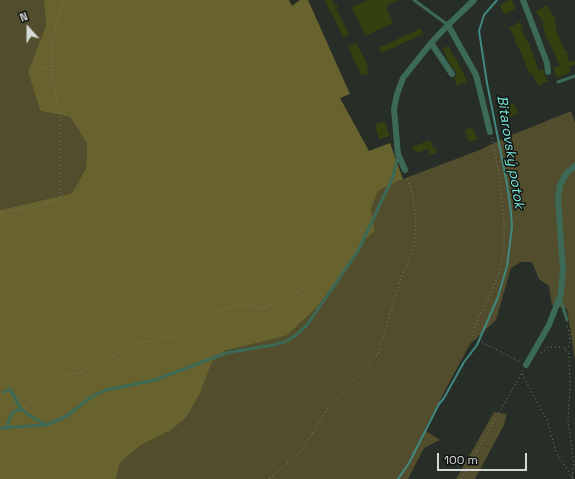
<!DOCTYPE html>
<html>
<head>
<meta charset="utf-8">
<style>
  body { margin:0 }
  #map { position:relative; width:575px; height:479px; overflow:hidden; background:#272d27; font-family:"Space Grotesk",sans-serif }
  canvas { display:block }
  .north { position:absolute; left:8px; top:8px; width:40px; height:40px; -webkit-text-stroke:3px #121412; paint-order:stroke; rotate:339deg; font-size:11px; font-weight:700; line-height:16px; text-align:center; color:#d6dad6 }
  .north::after { content:''; display:block; margin:auto; width:14px; height:18px; background:#d6dad6; clip-path:polygon(50% 0,100% 100%,50% 72%,0 100%) }
  .scale { position:absolute; left:437px; top:453px; width:90px; height:18px; box-sizing:border-box; border:2px solid #d6dad6; border-top:0; padding-left:5px; font-size:12px; line-height:14px; white-space:nowrap; color:#d6dad6; -webkit-text-stroke:3px #121412; paint-order:stroke }
</style>
</head>
<body>
<div id="map">
<canvas width="575" height="479"></canvas>
<div class="north">N</div>
<div class="scale">100 m</div>
</div>
<script>
const context = document.querySelector('canvas').getContext('2d');
context.lineJoin = 'round';
function fillPath(path, color) { context.fillStyle = color; context.fill(path, 'evenodd'); }
const shape = rows => new Path2D(rows.map(r => 'M' + r).join(''));
function strokePath(path, color, width, dash) { context.strokeStyle = color; context.lineWidth = width; context.lineCap = dash ? 'butt' : 'round'; context.setLineDash(dash || []); context.stroke(path); }
function write(font, color, halo, rows, align = 'center') {
  context.font = font + ' "Space Grotesk",sans-serif'; context.lineWidth = 3; context.setLineDash([]); context.textBaseline = 'middle'; context.strokeStyle = halo; context.fillStyle = color; for (const [text, x, y, turn = 0] of rows) {
    context.save(); context.translate(x, y); context.rotate((+turn || 0) * Math.PI / 180); context.textAlign = isNaN(turn) ? turn : align; if (halo) context.strokeText(text, 0, 0); context.fillText(text, 0, 0); context.restore();
  }
}
const green = shape([
  [0,0,44,0,46,25,28,72,40,111,70,117,87,144,86,168,72,193,0,210],
  [571,111,575,123,575,360,567,309,552,305,549,286,539,279,532,262,521,262,511,268,496,320,470,344,424,430,440,440,424,448,408,479,116,479,120,463,141,445,170,431,186,418,200,394,212,362,224,351,286,336,367,238,375,231,371,209,378,191,403,179,477,151,507,137],
  [494,412,507,414,504,425,475,479,456,479]
]);
const forest = shape([
  [44,0,289,0,292,6,300,0,308,0,350,94,340,98,369,151,390,143,403,179,378,191,371,209,375,231,367,238,317,307,286,336,224,351,212,362,200,394,186,418,170,431,141,445,120,463,116,479,0,479,0,210,72,193,86,168,87,144,70,117,40,111,28,72,46,25]
]);
const stream = shape([
  [398,479,409,463,439,404,444,398,464,362,477,345,498,297,507,266,512,227,511,212,507,184,487,83,479,31,484,15,497,0]
]);
const building = shape([
  [325,0,332,0,334,5,336,4,338,8,336,9,349,34,343,37,331,12,330,12],
  [367,0,399,0,386,6,393,23,365,36,352,7],
  [509,0,511,0,516,8,505,15,500,5],
  [546,5,556,19,554,21,557,26,555,27,565,51,569,52,567,55,570,62,574,60,575,63,575,65,570,67,571,70,569,73,557,78,553,68,560,66,545,34,546,33,542,25,544,24,536,12],
  [519,22,523,28,521,30,528,41,539,71,543,69,544,74,549,81,538,86,532,73,530,74,520,50,514,40,516,39,509,28],
  [421,28,423,34,382,53,379,48],
  [356,43,368,65,366,65,369,74,365,76,364,73,361,75,348,46],
  [449,46,454,58,456,57,460,68,461,67,467,82,457,86,454,78,456,76,456,72,447,59,443,48],
  [514,103,518,114,507,118,502,107],
  [385,121,389,136,379,139,375,124],
  [472,127,478,139,469,142,465,130],
  [430,140,434,148,435,147,437,152,430,155,428,149,417,153,416,150,414,151,412,147]
]);
const path = shape([
  [41,68,53,66],
  [492,138,499,174,504,221,504,250,499,273,490,295,474,327,473,335,476,339,520,362],
  [0,213,37,206,60,200,60,115,53,82,52,45,55,27,65,0],
  [565,349,569,346,570,338,567,324],
  [541,353,549,347,563,347,569,354,570,385,568,421,574,463,572,477],
  [522,374,547,420,556,452,573,479],
  [25,407,42,386,62,375,81,372,103,359,116,355,136,344,163,337,173,336,198,320,213,312,233,306,240,304,259,308,268,307,307,286,333,266,345,251,348,238,364,228],
  [269,479,301,451,328,408,378,354,400,281,414,248,416,220,413,197,407,177],
  [461,479,523,371]
]);
const lane = shape([
  [414,0,448,25],
  [558,82,575,76],
  [560,298,567,320],
  [4,392,10,389,21,409,29,415,46,425],
  [0,428,46,425,65,417,93,396,106,390,155,380,226,353,273,345,285,342,295,336,307,325,358,251,392,179,398,157],
  [8,428,8,422,11,415,15,411,21,409]
]);
const street = shape([
  [474,0,448,25,476,75,490,132],
  [523,0,547,63,548,72],
  [431,43,452,74],
  [405,170,398,154,394,109,397,94,403,78,431,43,448,25],
  [526,365,549,325,561,294,563,270,558,199,560,185,566,174,575,166]
]);
const waterNames = [
  ["Bitarovský potok",510,152,81]
];
fillPath(green, '#524e2d');
fillPath(forest, '#68622e');
strokePath(stream, '#418881', 2);
fillPath(building, '#334010');
strokePath(path, '#7c817c', 1, [1, 3]);
strokePath(lane, '#3c6a57', 3);
strokePath(street, '#3c6a57', 6);
write('italic 14px', '#79e7db', '#121412', waterNames);
</script>
</body>
</html>
